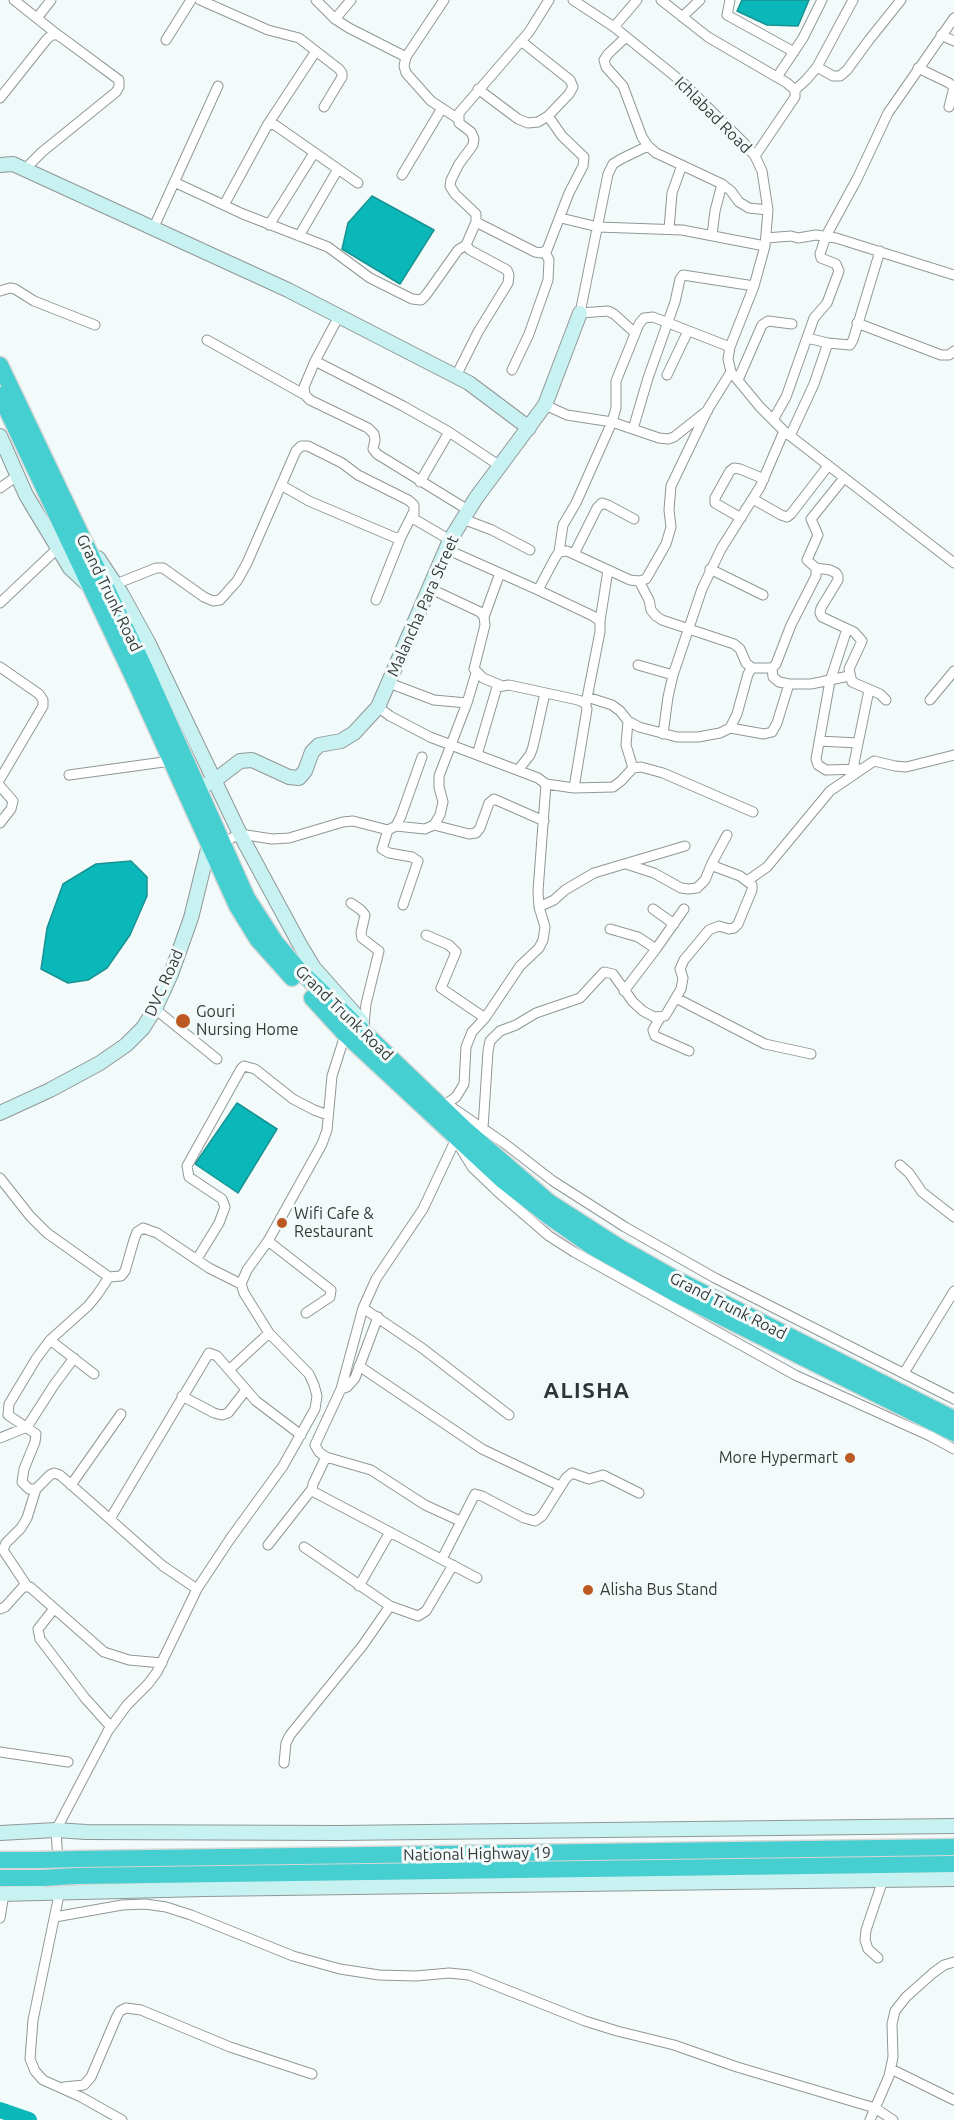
<!DOCTYPE html>
<html>
<head>
<meta charset="utf-8">
<style>
  body { margin:0 }
  canvas { display:block; background:#f3fafa }
</style>
</head>
<body>
<canvas width="954" height="2120"></canvas>
<script>
const context = document.querySelector('canvas').getContext('2d');
context.lineJoin = 'round';
function fillPath(path, color) { context.fillStyle = color; context.fill(path, 'evenodd'); }
const shape = rows => new Path2D(rows.map(r => 'M' + r).join(''));
function strokePath(path, color, width, dash) { context.strokeStyle = color; context.lineWidth = width; context.lineCap = dash ? 'butt' : 'round'; context.setLineDash(dash || []); context.stroke(path); }
function write(font, color, halo, rows, align = 'center') {
  context.font = font + ' Ubuntu,sans-serif'; context.lineWidth = 6; context.setLineDash([]); context.textBaseline = 'middle'; context.strokeStyle = halo; context.fillStyle = color; for (const [text, x, y, turn = 0] of rows) {
    context.save(); context.translate(x, y); context.rotate((+turn || 0) * Math.PI / 180); context.textAlign = isNaN(turn) ? turn : align; if (halo) context.strokeText(text, 0, 0); context.fillText(text, 0, 0); context.restore();
  }
}
const water = shape([
  [742,0,809,0,798,26,767,25,737,11,742,0],
  [372,196,434,230,400,284,342,249,348,223,372,196],
  [131,861,147,877,147,896,130,935,107,968,88,980,68,983,41,969,47,928,63,884,96,864,131,861],
  [237,1103,277,1129,238,1193,195,1164,237,1103]
]);
const river = shape([
  [0,2110,29,2120]
]);
const street = shape([
  [14,0,58,35],
  [200,0,268,30,299,38,339,69,342,73,342,77,324,107],
  [316,0,335,19,349,28,406,57],
  [444,0,406,57,404,66,406,73,431,101,457,118],
  [573,0,614,27,682,82,744,143,755,156,762,171,768,210,765,246,754,286,730,347,728,359,731,372,760,407,784,431,954,563],
  [661,0,708,37,787,83,795,90,795,97,755,156],
  [730,0,727,15,794,52],
  [682,17,700,0],
  [37,18,51,0],
  [335,19,351,0],
  [614,27,637,0],
  [941,35,954,41],
  [626,37,608,54,604,60,606,67,623,86,642,137,648,146,656,153,722,184,731,191,739,202,749,208,768,210],
  [166,40,191,0],
  [817,67,833,76,840,76,847,70,869,40,901,0],
  [918,68,949,83,954,87,949,107],
  [777,77,803,38,822,0],
  [478,89,518,119,528,123,538,122,548,116,569,94,573,87,570,80,521,41],
  [795,90,806,80,817,67,853,0],
  [0,98,47,39,52,35,58,35,65,40,119,80,119,87,116,92,42,152,24,170],
  [268,124,316,51],
  [402,175,442,108],
  [174,182,243,214,328,247,370,278,412,299,421,300,426,295,458,250,466,245],
  [224,205,268,124,275,125,358,183],
  [561,218,598,227,682,230,765,246],
  [476,222,535,252,541,253,547,250,569,193,583,166,584,157,562,136,548,116],
  [269,225,314,153],
  [153,229,218,86],
  [669,229,672,193,682,165],
  [712,235,715,211,722,184],
  [299,236,338,169],
  [766,238,791,236,798,238,816,235,836,238,954,275],
  [0,291,10,288,15,289,34,301,95,325],
  [339,316,315,361,304,387,305,395,310,400,368,428,374,434,375,440,373,449,377,454,468,510],
  [857,323,941,355,949,355,954,351],
  [635,333,614,314,608,311,580,313,608,174,613,164,621,159,648,146],
  [807,338,828,343,850,345,853,340,880,251],
  [207,340,305,395],
  [315,361,403,406,449,432,500,466],
  [512,370,529,334,548,280,549,260,545,252],
  [667,375,688,331],
  [456,376,478,332,508,283,509,275,507,270,470,250,466,245,476,222,476,214,455,194,450,186,451,180,459,164,473,145,474,139,471,132,459,123,459,113,529,32,549,0],
  [738,380,762,325,768,321,792,324],
  [545,405,567,415,612,422,659,438,668,439,674,437,708,410],
  [773,420,786,397,814,318,827,303,839,271,836,264,821,258,820,254,826,236,857,179,888,113,954,18],
  [633,429,648,378,675,302,680,279,683,275,754,286],
  [790,436,814,384,828,343],
  [420,482,449,432],
  [281,485,309,501,396,538,401,537,413,513],
  [0,488,17,476],
  [753,499,781,515,787,517,791,514,828,466],
  [741,518,715,503,715,498,730,471,734,468,740,469,764,479],
  [463,519,492,530,530,550],
  [446,549,538,590,593,616,600,621,600,632,586,703],
  [559,552,563,525,576,503,612,422,616,408,616,381,639,324,644,318,653,317,730,347],
  [574,554,597,508,602,503,608,505,634,519],
  [816,568,830,570,836,573,838,576,838,580,821,608,820,613,822,617,854,632,862,641,849,669,852,682,880,694,886,700],
  [710,569,763,595],
  [639,581,649,600,651,610,656,616,662,620,734,644,740,649,746,663,752,668],
  [116,584,156,568,163,568,204,597,213,601,220,600,237,581,247,563,296,451,301,446,308,446,342,463,358,475,408,500,414,505,414,519,450,540],
  [429,588,480,612,484,617,485,625,474,669,483,678,500,685],
  [538,590,555,558,559,552,567,551,630,580,639,581,646,579,666,544,671,527,669,510,671,486,708,409,731,372],
  [376,600,401,537],
  [0,603,57,549],
  [484,617,500,573],
  [600,621,608,570],
  [847,629,830,681,816,759,818,765,826,770,860,769],
  [638,665,673,675],
  [0,667,39,694,43,700,43,706,0,779],
  [772,668,773,677,779,682,789,684,811,684,849,676],
  [389,683,434,700,467,703],
  [587,697,612,705,620,711,628,721,639,727,677,737,698,737,720,733,730,728,737,714,748,674,752,668,772,668,776,664,791,625,816,576,816,568,807,560,818,535,811,519,844,478],
  [930,700,954,671],
  [378,707,390,716,430,737,538,778,546,784,538,891,539,907,545,927,543,940,539,948,520,966,485,1018,472,1032,466,1047,464,1084,456,1097,446,1104],
  [628,721,626,745,633,768],
  [730,728,764,734,772,732,777,723,789,684],
  [663,734,668,697,673,675,702,589,721,549,760,487,784,431],
  [819,741,858,743],
  [477,755,497,687,509,685,578,700,585,703,587,709,574,788],
  [853,768,869,690],
  [518,770,530,755,533,747,545,693],
  [69,775,171,761],
  [546,784,574,788,613,787,621,781,633,768,641,767,663,773,753,812],
  [0,786,13,801,11,809,0,823],
  [434,825,469,834,476,833,480,828,489,803,494,799,544,821],
  [396,826,425,829,434,825,440,815,443,802,439,787,439,776,467,703,476,673],
  [388,830,382,849,389,853,412,857,418,861,403,905],
  [221,843,240,834,272,839,289,838,343,822,353,821,388,830,396,826,401,816,422,757],
  [626,864,654,873,681,888,688,889,697,888,705,880,712,863],
  [747,881,767,867,830,791,874,761,895,766,906,767,954,755],
  [351,903,361,910,365,915,361,933,362,938,379,951,366,1004,364,1024],
  [539,907,554,900,565,890,594,873,685,846],
  [653,909,674,924],
  [610,929,638,937,656,949],
  [426,935,449,945,456,952,441,988,485,1018],
  [624,991,656,949,684,909],
  [676,998,765,1044,811,1054],
  [155,1009,217,1059],
  [660,1018,653,1030,655,1036,689,1051],
  [450,1106,504,1143,553,1181,625,1227,715,1278,954,1399],
  [483,1128,488,1051,490,1041,500,1031,516,1025,536,1013,580,998,604,972,613,974,633,1002,643,1011,654,1017,665,1016,681,989,683,978,680,969,684,960,709,930,719,926,729,929,734,928,738,924,752,890,752,885,740,876,716,867,712,863,727,835],
  [455,1141,423,1209,376,1279,363,1308,341,1389,315,1445,319,1452,326,1457,371,1470,425,1505,460,1521],
  [461,1149,472,1167,498,1192,549,1236,574,1252,795,1375,930,1436,954,1449],
  [900,1165,909,1173,922,1192,954,1217],
  [0,1178,30,1216,47,1233,109,1277,121,1276,125,1271,134,1240,137,1232,143,1228,157,1233,209,1268,241,1284],
  [268,1241,331,1290,330,1297,306,1313],
  [197,1259,219,1223,225,1207,222,1199,189,1177,187,1166,241,1069,244,1066,255,1069,293,1099,314,1110,328,1115],
  [109,1277,97,1295,88,1306,50,1340,36,1359,9,1404,8,1415,36,1434,35,1442,24,1469,22,1482,29,1489,36,1489,50,1475,54,1473,60,1475,163,1566,197,1589],
  [363,1308,422,1348,509,1415],
  [50,1340,94,1374],
  [359,1366,482,1449,560,1486],
  [230,1369,269,1333],
  [904,1373,954,1291],
  [341,1389,347,1387,355,1378,378,1317],
  [182,1396,214,1413,222,1415,228,1413,246,1390],
  [0,1438,27,1427,54,1385,74,1358],
  [326,1457,313,1484,312,1489,314,1492,477,1578],
  [71,1485,121,1414],
  [110,1519,209,1353,217,1356,256,1401,301,1435],
  [268,1545,312,1489],
  [304,1547,390,1606,418,1616,426,1611,453,1565],
  [442,1559,475,1494,482,1496,524,1518,535,1521,542,1516,566,1478,572,1473,589,1479,603,1475,639,1493],
  [27,1586,3,1550,6,1543,21,1528,27,1518,36,1489],
  [359,1586,390,1532],
  [0,1609,5,1607,23,1587,30,1587,104,1652,129,1660,162,1663],
  [53,1610,38,1629,40,1639,85,1698,111,1727],
  [0,1752,68,1762],
  [284,1763,286,1743,290,1735,363,1645,390,1606],
  [58,1861,56,1830,108,1731,127,1705,148,1684,157,1672,197,1589,230,1539,283,1466,315,1409,317,1396,314,1385,309,1374,269,1333,244,1293,241,1284,247,1270,268,1241,322,1144,327,1130,332,1076,346,1032],
  [60,1890,33,2020,30,2059,35,2071,43,2080,81,2097,122,2120],
  [55,1917,122,1905,145,1904,166,1907,191,1915,293,1956,340,1969,379,1975,416,1976,449,1973,469,1975,585,2021,617,2031,674,2045,737,2067,875,2108,893,2120],
  [0,1918,4,1894],
  [878,1958,868,1949,865,1940,866,1930,883,1880],
  [891,2069,954,2100],
  [64,2087,84,2085,91,2077,117,2016,120,2011,126,2008,141,2010,230,2047,312,2074],
  [870,2120,889,2076,893,2057,892,2024,895,2011,906,1997,933,1973,944,1965,954,1962]
]);
const secondary = shape([
  [0,165,13,164,288,290,469,383,529,428],
  [0,436,26,495,70,568,87,584],
  [98,558,121,593,148,642,240,834,299,943,314,968,362,1022],
  [198,788,214,781,240,761,252,760,289,777,299,778,305,771,312,752,319,745,341,741,354,733,378,707,450,540,476,498,545,405,580,313],
  [0,1113,50,1090,100,1063,126,1045,143,1028,155,1009,171,974,191,918,209,845],
  [0,1833,56,1830,86,1832,338,1833,954,1826],
  [0,1894,205,1889,954,1879]
]);
const highway = shape([
  [0,365,145,669,247,898,276,943,298,969,465,1129,549,1202,619,1247,674,1278,954,1419],
  [0,395,135,681,237,906,258,940,292,978],
  [312,998,345,1034,502,1180,547,1215,591,1246,676,1294,954,1433],
  [78,1859,954,1847],
  [0,1860,41,1860],
  [75,1876,954,1864],
  [0,1878,43,1878]
]);
const highwayBridge = shape([
  [41,1860,78,1859],
  [43,1878,75,1876]
]);
const markers = [
  [183,1021,8,"#bc5922"],
  [282,1223,6,"#bc5922"],
  [850,1458,6,"#bc5922"],
  [588,1590,6,"#bc5922"]
];
const streetNames = [
  ["Ichlabad Road",713,115,45],
  ["Grand Trunk Road",109,593,64],
  ["Malancha Para Street",423,606,-66],
  ["DVC Road",164,983,-66],
  ["Grand Trunk Road",344,1013,44],
  ["Grand Trunk Road",728,1306,27],
  ["National Highway 19",477,1854,-1]
];
const poiNames = [
  ["Gouri",196,1012],
  ["Nursing Home",196,1030],
  ["Wifi Cafe &",294,1214],
  ["Restaurant",294,1232],
  ["More Hypermart",838,1458,"right"],
  ["Alisha Bus Stand",600,1590]
];
const districtNames = [
  ["ALISHA",587,1391]
];
fillPath(water, '#0bb8b9');
strokePath(water, '#189293', 1.5);
strokePath(river, '#0bb8b9', 16);
strokePath(street, '#919797', 11);
strokePath(secondary, '#919797', 16);
strokePath(highway, '#d7d7d7', 19);
strokePath(street, '#fff', 9);
strokePath(secondary, '#c8f1f1', 14);
strokePath(highway, '#46cfd0', 16);
strokePath(highwayBridge, '#d7d7d7', 19, []);
strokePath(highwayBridge, '#46cfd0', 16);
for (const [x, y, r, color] of markers) { const dot = new Path2D(); dot.arc(x, y, r, 0, 2 * Math.PI); context.fillStyle = color; context.fill(dot); strokePath(dot, '#f3fafa', 2); }
write('16px', '#373939', '#f3fafa', streetNames);
write('16px', '#373939', '#f3fafa', poiNames, 'left');
context.letterSpacing = '1.5px';
write('bold 22px', '#2f3434', '#f3fafa', districtNames);
context.letterSpacing = '0px';
</script>
</body>
</html>
